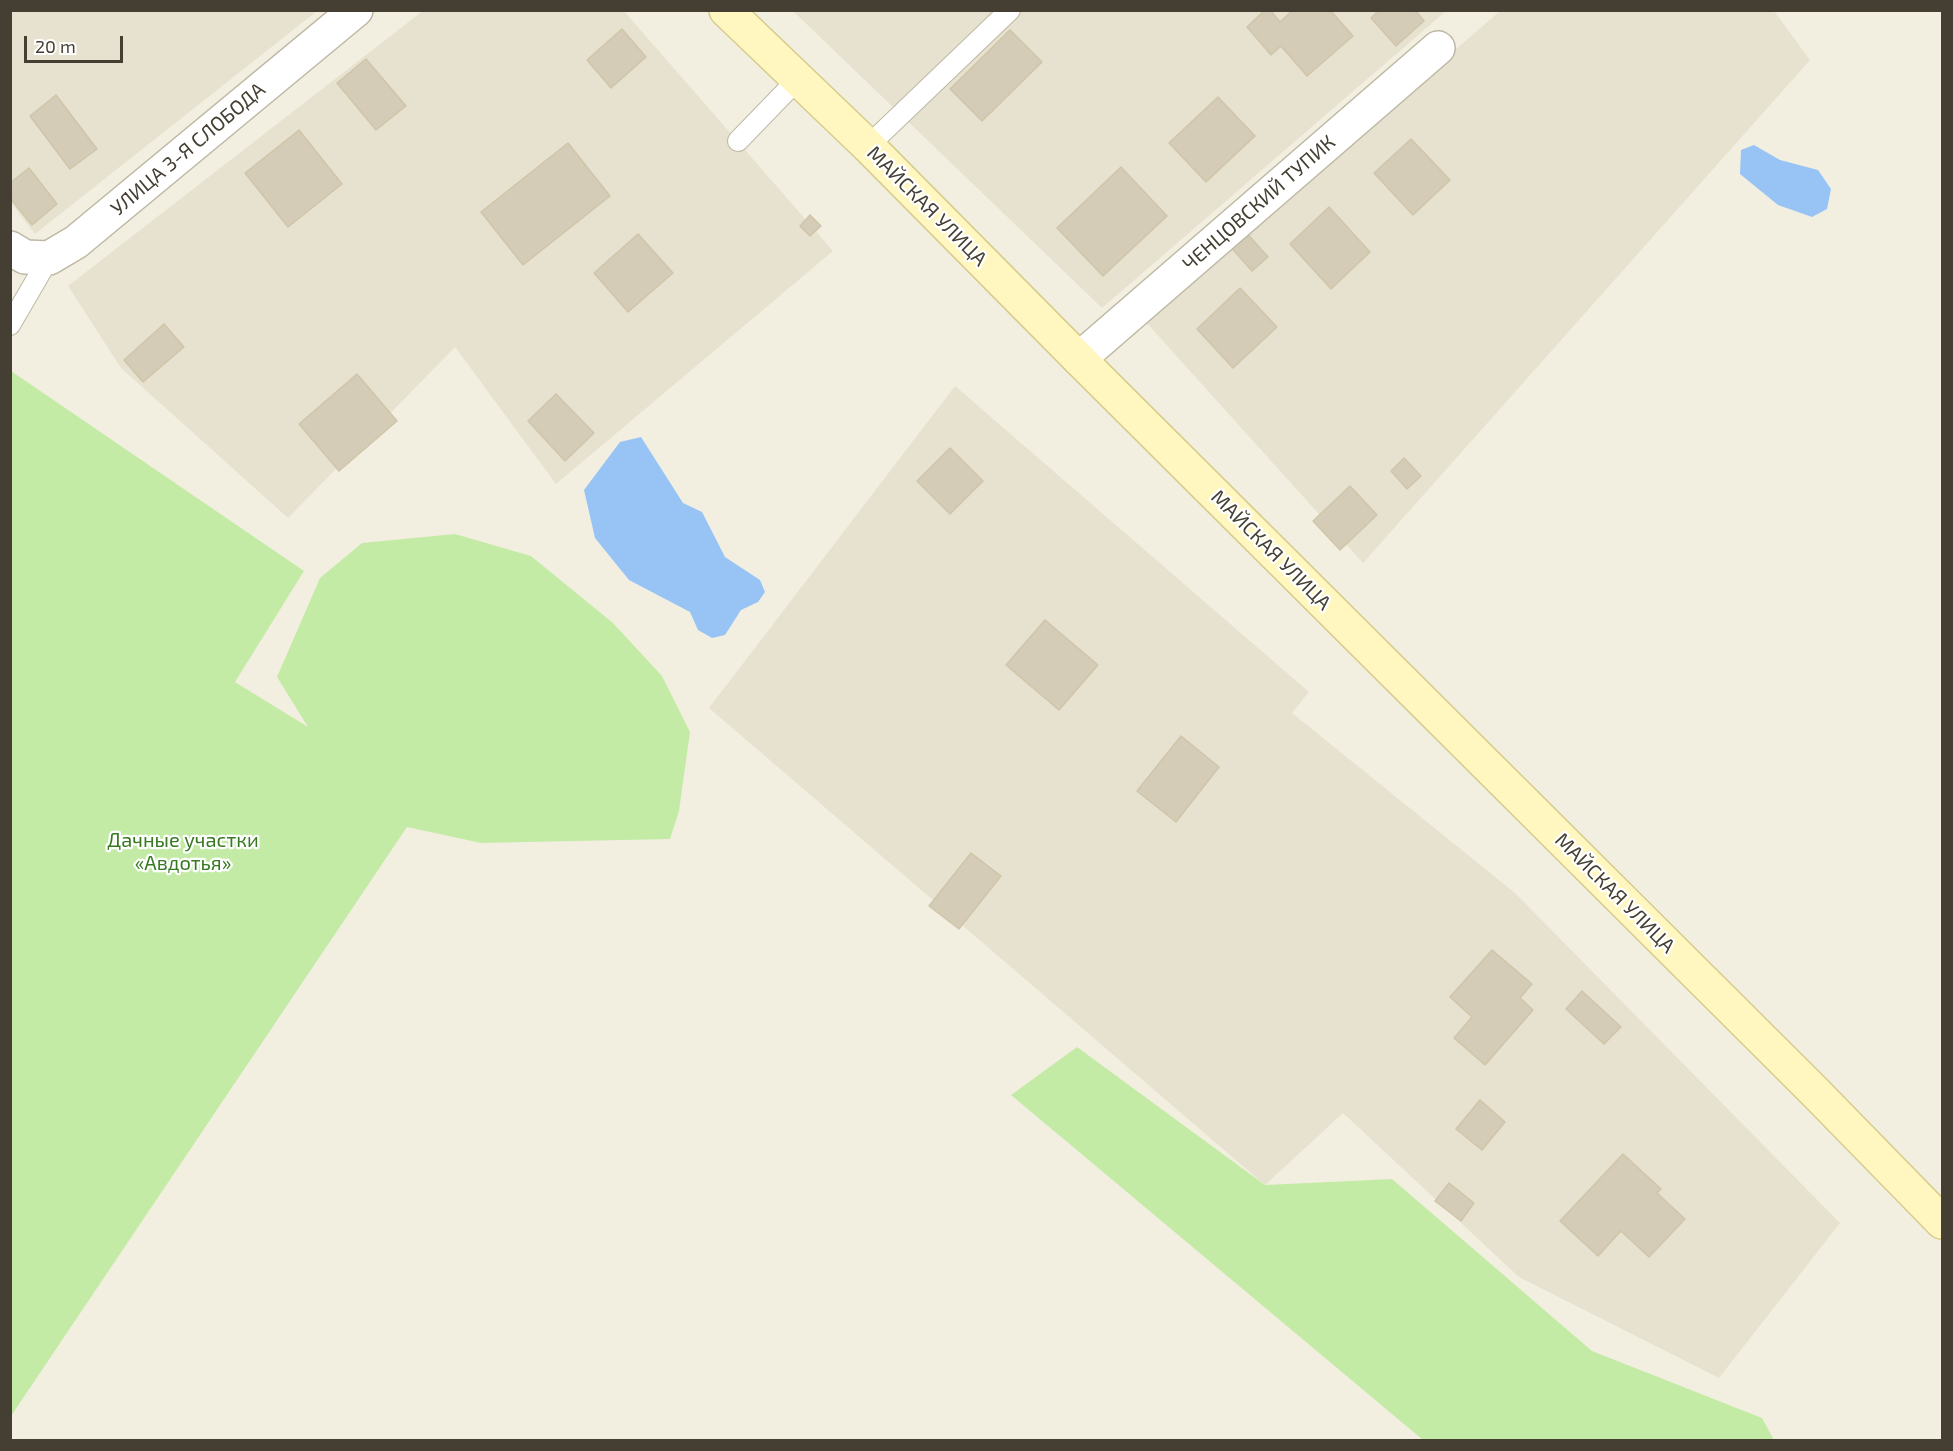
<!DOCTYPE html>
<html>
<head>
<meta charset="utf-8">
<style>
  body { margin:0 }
  #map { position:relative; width:1953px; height:1451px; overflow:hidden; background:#f2efe1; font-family:"Exo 2",sans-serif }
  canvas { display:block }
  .frame { position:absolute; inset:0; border:12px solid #443f32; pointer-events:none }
  .scale { position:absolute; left:24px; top:36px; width:99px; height:27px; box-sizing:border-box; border:3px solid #443f32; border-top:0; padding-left:8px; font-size:18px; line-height:21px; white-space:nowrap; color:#443f32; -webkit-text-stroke:4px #fff; paint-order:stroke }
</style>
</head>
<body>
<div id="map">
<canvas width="1953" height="1451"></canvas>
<div class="frame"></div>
<div class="scale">20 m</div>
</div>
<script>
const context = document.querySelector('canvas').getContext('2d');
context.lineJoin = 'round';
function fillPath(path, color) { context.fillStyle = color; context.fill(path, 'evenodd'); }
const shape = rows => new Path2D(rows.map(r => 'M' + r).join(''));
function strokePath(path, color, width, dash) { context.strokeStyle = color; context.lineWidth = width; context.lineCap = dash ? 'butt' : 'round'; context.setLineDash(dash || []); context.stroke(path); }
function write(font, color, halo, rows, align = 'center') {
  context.font = font + ' "Exo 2",sans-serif'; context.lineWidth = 4.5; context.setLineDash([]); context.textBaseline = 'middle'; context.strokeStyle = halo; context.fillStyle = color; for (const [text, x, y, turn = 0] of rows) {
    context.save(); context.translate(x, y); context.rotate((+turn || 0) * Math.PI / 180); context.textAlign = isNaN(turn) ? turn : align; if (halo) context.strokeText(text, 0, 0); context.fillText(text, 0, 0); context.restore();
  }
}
const residential = shape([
  [424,10,624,11,833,251,556,484,455,347,288,518,121,368,68,286],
  [11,11,317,11,35,234,11,203],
  [793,11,1446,11,1102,308],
  [1500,11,1774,11,1810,60,1363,563,1144,320],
  [955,386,1309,692,1292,713,1515,893,1840,1223,1719,1378,1519,1277,1343,1113,1265,1185,709,708]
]);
const green = shape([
  [11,371,304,571,235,682,308,727,277,677,320,578,362,543,455,534,531,556,613,623,662,676,690,732,679,811,670,839,481,843,407,827,11,1416],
  [1077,1047,1265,1185,1392,1179,1592,1351,1762,1418,1774,1440,1423,1440,1011,1095]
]);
const water = shape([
  [1754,145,1780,160,1818,170,1831,189,1827,209,1812,217,1778,205,1740,174,1741,150],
  [641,437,683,503,702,512,725,557,760,580,765,592,758,602,741,610,725,635,712,638,698,630,690,612,629,580,595,538,584,490,620,442]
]);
const building = shape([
  [1265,10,1270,10,1280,22,1293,10,1330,10,1353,36,1307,76,1281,46,1271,55,1247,27,1265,10],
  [1379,10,1415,10,1424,21,1396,46,1371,18,1379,10],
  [622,29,646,57,611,88,587,60,622,29],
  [1010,30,1042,62,982,121,950,89,1010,30],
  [366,59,406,106,376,130,337,83,366,59],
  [56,95,97,149,70,169,30,116,56,95],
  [1218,97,1255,136,1206,182,1169,143,1218,97],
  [299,130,342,184,288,227,245,173,299,130],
  [1411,139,1450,180,1413,215,1374,173,1411,139],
  [568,143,610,196,523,265,481,212,568,143],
  [1121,167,1167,216,1103,276,1057,228,1121,167],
  [29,168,57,204,32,225,10,198,10,183,29,168],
  [1329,207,1370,252,1331,289,1290,244,1329,207],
  [810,215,821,226,810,236,800,226,810,215],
  [1244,230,1268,257,1252,271,1228,244,1244,230],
  [638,234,673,273,628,312,594,273,638,234],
  [1240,288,1277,327,1233,368,1197,329,1240,288],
  [164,324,184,347,143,382,124,360,164,324],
  [357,374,397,421,339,471,299,424,357,374],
  [556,394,594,433,565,461,528,421,556,394],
  [950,448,983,481,950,514,917,481,950,448],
  [1404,458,1421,476,1407,489,1391,471,1404,458],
  [1350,486,1377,515,1340,550,1313,521,1350,486],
  [1045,620,1098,665,1059,710,1006,665,1045,620],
  [1181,736,1219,767,1176,822,1137,791,1181,736],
  [971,853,1001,876,959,929,929,906,971,853],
  [1492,950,1532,984,1520,998,1533,1010,1485,1065,1454,1038,1472,1017,1450,997,1492,950],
  [1582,991,1621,1027,1604,1044,1566,1009,1582,991],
  [1480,1100,1505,1122,1482,1150,1456,1129,1480,1100],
  [1623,1154,1661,1189,1657,1193,1685,1219,1649,1257,1621,1231,1598,1256,1560,1221,1623,1154],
  [1449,1183,1474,1203,1461,1221,1435,1201,1449,1183]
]);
const lane = shape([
  [738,141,798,79],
  [868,146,1010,10],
  [10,325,49,258]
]);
const street = shape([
  [10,248,25,257,49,258,76,242,356,10],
  [1079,359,1438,48]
]);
const secondary = shape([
  [726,10,868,146,1079,359,1814,1091,1942,1222]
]);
const streetNames = [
  ["УЛИЦА 3-Я СЛОБОДА",188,149,-40],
  ["ЧЕНЦОВСКИЙ ТУПИК",1259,203,-41],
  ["МАЙСКАЯ УЛИЦА",927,206,45],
  ["МАЙСКАЯ УЛИЦА",1271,550,45],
  ["МАЙСКАЯ УЛИЦА",1615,893,45]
];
const parkNames = [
  ["Дачные участки",183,840],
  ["«Авдотья»",183,863]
];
fillPath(residential, '#e7e2cf');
fillPath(green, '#c4eba6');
fillPath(water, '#97c4f5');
fillPath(building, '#d4ccb6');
strokePath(building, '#d0c5a9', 1.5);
strokePath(lane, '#beb8a4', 22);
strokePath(street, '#beb8a4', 36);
strokePath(secondary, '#d6cc8d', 36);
strokePath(lane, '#fff', 20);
strokePath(street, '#fff', 33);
strokePath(secondary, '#fff7bf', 33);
write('20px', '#443f32', '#fff', streetNames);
write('20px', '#387922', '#fff', parkNames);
</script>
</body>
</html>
